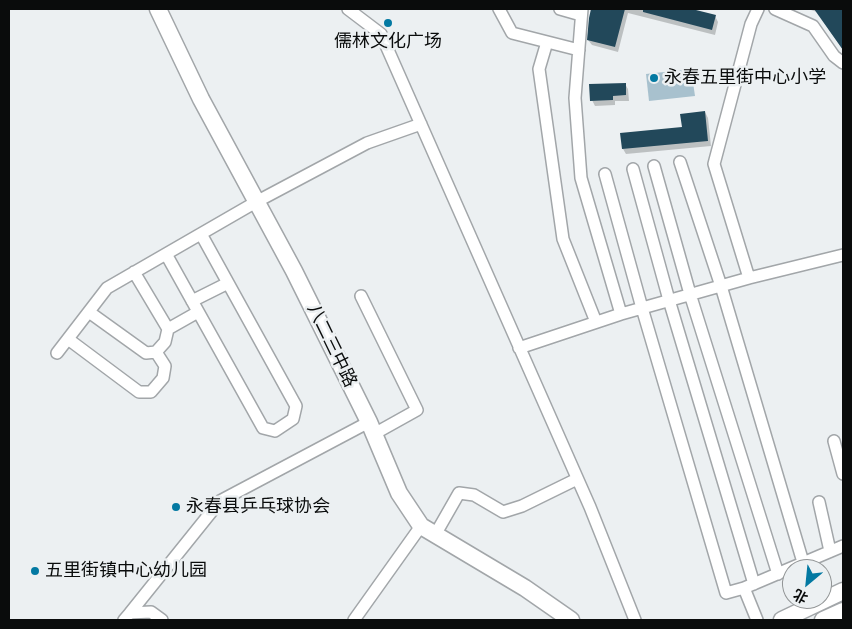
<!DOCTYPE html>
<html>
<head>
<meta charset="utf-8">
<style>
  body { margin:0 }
  #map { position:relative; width:852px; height:629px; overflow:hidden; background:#ecf0f2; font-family:"Source Serif 4","Noto Sans SC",serif }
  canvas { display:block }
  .frame { position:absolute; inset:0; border:10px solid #0a0c0c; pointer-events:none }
  .north { position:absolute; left:782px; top:559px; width:50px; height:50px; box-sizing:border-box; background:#ecf0f2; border:1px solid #929596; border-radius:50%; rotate:208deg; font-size:14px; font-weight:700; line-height:20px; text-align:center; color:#0a0c0c }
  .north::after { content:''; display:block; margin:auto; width:18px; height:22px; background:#0379a2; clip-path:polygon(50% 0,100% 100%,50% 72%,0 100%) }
</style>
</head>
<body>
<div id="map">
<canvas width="852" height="629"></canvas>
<div class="frame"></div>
<div class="north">北</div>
</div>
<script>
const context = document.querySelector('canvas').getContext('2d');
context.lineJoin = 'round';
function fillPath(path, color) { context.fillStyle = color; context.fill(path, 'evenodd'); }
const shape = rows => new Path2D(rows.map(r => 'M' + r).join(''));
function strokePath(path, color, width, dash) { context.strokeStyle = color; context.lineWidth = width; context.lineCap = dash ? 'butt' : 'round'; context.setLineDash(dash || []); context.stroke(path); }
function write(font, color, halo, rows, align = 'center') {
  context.font = font + ' "Source Serif 4","Noto Sans SC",serif'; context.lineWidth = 5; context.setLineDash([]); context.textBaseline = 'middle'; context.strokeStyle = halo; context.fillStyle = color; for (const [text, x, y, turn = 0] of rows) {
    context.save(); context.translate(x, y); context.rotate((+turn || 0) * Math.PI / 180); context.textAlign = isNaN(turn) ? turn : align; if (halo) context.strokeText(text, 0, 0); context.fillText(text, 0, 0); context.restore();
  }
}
const green = shape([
  [691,69,695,96,649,101,646,74]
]);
const shadow = shape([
  [593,9,688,9,715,16,718,22,715,35,628,13,618,52,592,45,588,40,590,18],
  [808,9,840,9,843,14,843,50,817,12],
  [625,84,628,89,629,101,615,101,615,105,595,106,592,100],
  [705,112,708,118,711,146,626,154,623,149,621,134,683,128]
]);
const building = shape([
  [591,9,625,9,615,47,587,40,589,18],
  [643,9,692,9,716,15,712,30,643,12],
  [814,9,843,9,843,50],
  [626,83,626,95,613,96,613,100,590,101,589,84],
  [705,111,708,141,622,149,620,133,682,127,680,114]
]);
const minor = shape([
  [348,9,381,34,590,507,635,620],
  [499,9,512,33,579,50],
  [560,9,581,15],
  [582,9,575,98,581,178,621,314],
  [775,9,813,26,834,56,843,63],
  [547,42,539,69,563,239,596,322],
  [680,162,721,286,805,569],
  [654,166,690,294,778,574],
  [633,169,669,300,754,584],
  [605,174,642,308,726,593,744,588],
  [166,254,263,428,275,431,293,419,296,406,201,234],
  [134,272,168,329],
  [749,278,714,164,751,24,758,9],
  [361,296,417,410,374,434],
  [192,301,228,283],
  [89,312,146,353,156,352,165,342,168,329,198,312],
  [68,339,139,392,151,392,163,378,165,366,156,352],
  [519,348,621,314,749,278,843,255],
  [57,353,107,288,256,202,367,143,421,124],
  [834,441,843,474],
  [819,502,830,551],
  [435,535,459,493,474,495,503,512,522,506,577,479],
  [130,613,220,501,369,422],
  [124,620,130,613,151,612,162,620],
  [354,620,421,526],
  [757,620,744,588,843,546]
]);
const secondary = shape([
  [158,9,201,99,294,271,369,422,399,493,421,526,525,588,571,620],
  [782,620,843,591],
  [823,620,843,611]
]);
const markers = [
  [388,23,5,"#0379a2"],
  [654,78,5,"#0379a2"],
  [176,507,5,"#0379a2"],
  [35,571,5,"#0379a2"]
];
const poiNames = [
  ["儒林文化广场",388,42,"center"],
  ["永春五里街中心小学",664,78],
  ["永春县乒乓球协会",186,507],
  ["五里街镇中心幼儿园",45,571]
];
const streetNames = [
  ["八二三中路",331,346,64]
];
fillPath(green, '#a8c1ce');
fillPath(shadow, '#0003');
fillPath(building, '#22485a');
strokePath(minor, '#a2a6a9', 14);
strokePath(secondary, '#a2a6a9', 19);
strokePath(minor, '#fff', 11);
strokePath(secondary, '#fff', 16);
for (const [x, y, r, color] of markers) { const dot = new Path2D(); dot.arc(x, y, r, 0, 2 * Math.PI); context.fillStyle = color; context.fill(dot); strokePath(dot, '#ecf0f2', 2); }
write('18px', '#0a0c0c', '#ecf0f2', poiNames, 'left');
write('18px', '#0a0c0c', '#ecf0f2', streetNames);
</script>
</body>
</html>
